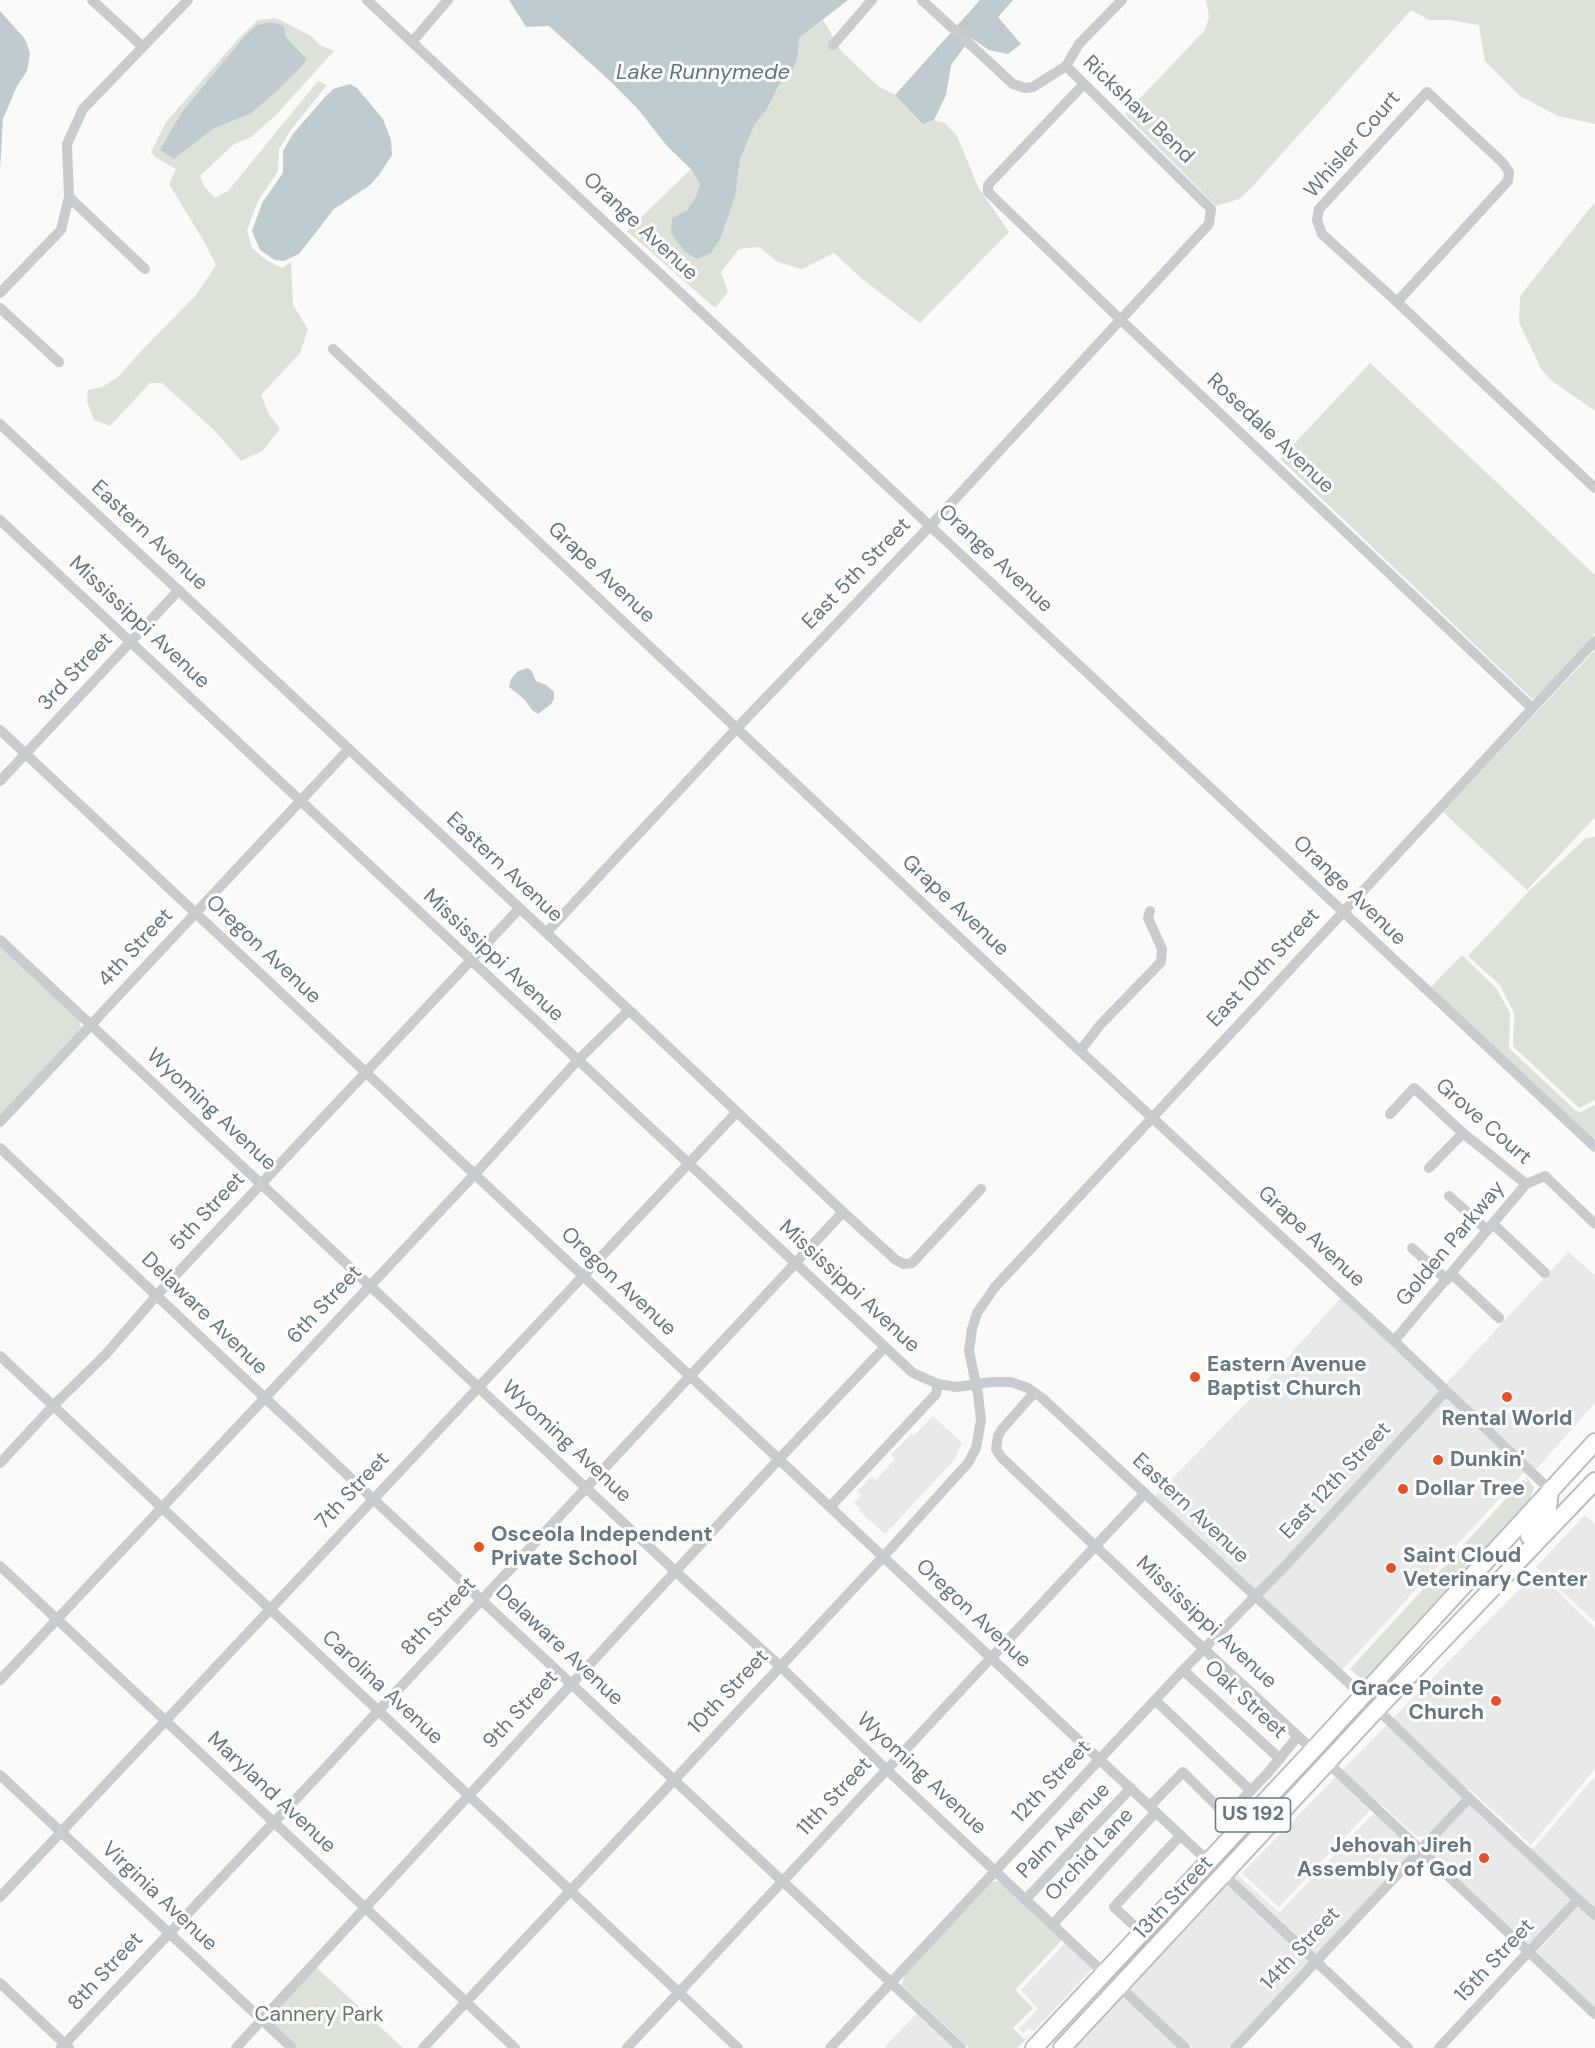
<!DOCTYPE html>
<html>
<head>
<meta charset="utf-8">
<style>
  body { margin:0 }
  canvas { display:block; background:#fafaf8 }
</style>
</head>
<body>
<canvas width="1595" height="2048"></canvas>
<script>
const context = document.querySelector('canvas').getContext('2d');
context.lineJoin = 'round';
function fillPath(path, color) { context.fillStyle = color; context.fill(path, 'evenodd'); }
const shape = rows => new Path2D(rows.map(r => 'M' + r).join(''));
function strokePath(path, color, width, dash) { context.strokeStyle = color; context.lineWidth = width; context.lineCap = dash ? 'butt' : 'round'; context.setLineDash(dash || []); context.stroke(path); }
function write(font, color, halo, rows, align = 'center') {
  context.font = font + ' "DM Sans",sans-serif'; context.lineWidth = 6; context.setLineDash([]); context.textBaseline = 'middle'; context.strokeStyle = halo; context.fillStyle = color; for (const [text, x, y, turn = 0] of rows) {
    context.save(); context.translate(x, y); context.rotate((+turn || 0) * Math.PI / 180); context.textAlign = isNaN(turn) ? turn : align; if (halo) context.strokeText(text, 0, 0); context.fillText(text, 0, 0); context.restore();
  }
}
const built = shape([
  [1568,1252,1595,1275,1595,1403,1531,1475,1523,1473,1342,1670,1155,1496,1252,1397,1345,1293,1445,1385],
  [933,1416,962,1443,954,1460,885,1534,859,1511,861,1509,854,1503,861,1495,857,1491,871,1477,876,1480,895,1459,891,1455,911,1434,914,1436],
  [1585,1515,1595,1524,1595,1622,1536,1567],
  [1537,1571,1595,1628,1595,1769,1531,1845,1469,1789,1426,1837,1416,1836,1378,1802,1279,1907,1242,1873],
  [1595,1776,1595,2007,1537,1952,1585,1899,1530,1849,1535,1847],
  [1469,1805,1571,1899,1529,1945,1429,1850],
  [1374,1813,1414,1850,1315,1955,1233,1877,1238,1871,1239,1876,1276,1910,1280,1912],
  [1226,1884,1309,1962,1228,2048,1192,2048,1128,1988],
  [1065,1943,1092,1969,1034,2031,1029,2028,1023,2033,1019,2029,1038,2009,1021,1990],
  [1121,1995,1178,2048,1071,2048],
  [917,2013,954,2048,884,2048]
]);
const green = shape([
  [1206,0,1595,0,1595,124,1558,116,1520,96,1485,61,1479,25,1450,20,1429,20,1411,10,1252,187,1239,199,1216,206,1125,114,1205,30,1209,17],
  [276,18,311,36,320,45,334,51,276,115,251,137,233,145,200,176,204,186,215,198,228,191,318,81,327,85,290,131,279,149,278,171,258,201,247,230,252,248,266,260,282,268,291,262,293,305,308,329,300,353,261,395,268,413,280,429,262,451,241,461,215,431,162,383,150,383,110,426,94,420,87,401,88,390,102,387,119,376,142,350,196,295,216,265,206,245,169,184,176,169,155,157,151,152,166,122,239,38,258,20],
  [286,37,304,55,250,114,213,129,174,159],
  [823,20,842,52,878,86,895,95,921,124,934,120,945,123,957,136,978,187,1009,232,920,323,861,278,834,253,802,269,778,262,759,247,739,249,721,272,728,292,715,308,627,231,691,169,700,184,696,198,687,210,672,218,720,239,734,197,740,159,755,124,767,109,779,85,791,75,798,56,799,38],
  [1595,202,1595,411,1552,381,1541,369,1519,322,1520,296],
  [1370,363,1595,575,1595,633,1538,696,1532,699,1280,459],
  [1595,650,1595,817,1527,890,1443,812],
  [1595,837,1595,1100,1579,1108,1513,1046,1514,1013,1500,985,1468,956,1530,890,1586,838],
  [0,946,79,1019,81,1028,0,1115],
  [1462,955,1496,988,1510,1013,1509,1048,1576,1111,1581,1112,1595,1105,1595,1137,1592,1141,1429,989],
  [1526,1476,1534,1488,1528,1504,1363,1681,1350,1669,1523,1480,1526,1482,1528,1481,1525,1477],
  [999,1881,1062,1940,1015,1990,1033,2008,1013,2028,1024,2039,1031,2034,1017,2048,969,2048,902,1985,904,1975,992,1882],
  [316,1967,403,2048,298,2048,274,2026,273,2016]
]);
const water = shape([
  [509,0,848,0,799,38,798,56,791,75,779,85,767,109,755,124,740,159,735,197,720,239,711,253,697,259,685,252,671,233,672,218,687,210,696,197,700,184,691,169,667,146,637,108,609,80,549,26,526,27],
  [980,0,1013,0,998,17,1021,44,1008,54,989,50,971,38,951,65,946,95,934,120,922,124,895,95],
  [0,11,25,39,30,53,27,71,17,86,3,119,0,170],
  [271,22,283,26,286,37,307,59,302,66,278,90,250,114,213,129,174,159,160,150,182,112,245,36,257,25],
  [350,84,357,88,383,119,391,140,392,155,379,175,370,185,334,209,299,254,284,261,275,260,260,250,252,231,262,203,283,173,283,151,293,134,324,98,333,89],
  [528,668,531,670,536,681,546,685,554,692,554,699,551,704,538,714,532,710,524,699,509,687,511,679,518,671]
]);
const minor = shape([
  [92,0,143,47],
  [367,0,1595,1147],
  [412,42,448,0],
  [833,45,872,0],
  [1066,66,1079,44,1122,0],
  [1084,84,988,185,988,192,1121,320,1532,708],
  [1427,92,1503,163,1509,172,1508,181,1397,302,1322,234,1317,220,1319,209,1427,92],
  [69,197,145,269],
  [0,293,61,230,69,197,67,144,83,109,188,0],
  [1397,302,1595,488],
  [0,308,59,362],
  [333,349,1080,1051,1394,1341,1550,1490],
  [0,424,629,1010,843,1212,896,1260,904,1264,912,1263,981,1189],
  [0,520,913,1373,938,1384,957,1387,991,1382,1011,1382,1028,1388,1041,1397,1363,1696],
  [0,730,1209,1862],
  [0,781,179,590],
  [546,933,738,727,931,525,1209,224,1211,209,1066,66,1033,87,1025,88,1013,84,922,0],
  [0,940,676,1572,780,1666,887,1770,1104,1973],
  [1080,1051,1100,1025,1161,962,1162,949,1148,918,1150,911],
  [1390,1114,1414,1088,1463,1133,1526,1184],
  [0,1122,349,749],
  [0,1148,264,1397,961,2048],
  [1429,1168,1463,1133],
  [1449,1196,1487,1230],
  [1493,1224,1545,1273],
  [1412,1248,1447,1280],
  [1452,1274,1499,1318],
  [1394,1341,1526,1184,1545,1176,1595,1224],
  [0,1356,738,2048],
  [1034,1393,1002,1429,998,1436,996,1449,1001,1457,1204,1649,1313,1750],
  [0,1463,53,1406,106,1354,157,1295,519,909],
  [830,1507,936,1394,938,1384],
  [0,1566,515,2048],
  [1183,1670,1280,1759],
  [0,1680,475,1174,577,1061,629,1010],
  [1155,1700,1251,1791],
  [1377,1709,1469,1798,1595,1915],
  [1328,1763,1595,2014],
  [0,1775,292,2048],
  [1150,1806,1183,1772,1221,1810,1229,1813,1267,1774,1298,1736],
  [1224,1875,1408,2048],
  [0,1897,737,1112],
  [1025,1900,1131,1788],
  [1052,1925,1156,1812],
  [1142,1933,1114,1907,1181,1835],
  [0,1983,69,2048],
  [1120,1987,1185,2048],
  [61,2048,327,1766,843,1212],
  [236,2048,779,1459,885,1347],
  [423,2048,883,1557,968,1463,976,1448,981,1420,978,1394,969,1351,972,1329,977,1313,995,1287,1595,641],
  [627,2048,1145,1493],
  [830,2048,1183,1670,1287,1564,1446,1391],
  [1235,2048,1469,1798],
  [1439,2048,1578,1899]
]);
const highway = shape([
  [1529,1536,1543,1521,1548,1508,1550,1490],
  [1034,2048,1313,1750,1595,1442],
  [1062,2048,1377,1709,1595,1481]
]);
const markers = [
  [1195,1377,6,"#ee4e24"],
  [1507,1397,6,"#ee4e24"],
  [1438,1460,6,"#ee4e24"],
  [1403,1489,6,"#ee4e24"],
  [479,1547,6,"#ee4e24"],
  [1391,1568,6,"#ee4e24"],
  [1496,1701,6,"#ee4e24"],
  [1484,1858,6,"#ee4e24"]
];
const shields = [
  [1253,1815,75]
];
const shieldNames = [
  ["US 192",1253,1815]
];
const streetNames = [
  ["Rickshaw Bend",1138,110,44],
  ["Whisler Court",1353,145,-49],
  ["Orange Avenue",640,227,43],
  ["Rosedale Avenue",1270,434,43],
  ["Eastern Avenue",149,536,43],
  ["Orange Avenue",995,559,43],
  ["Grape Avenue",601,573,43],
  ["East 5th Street",857,574,-46],
  ["Mississippi Avenue",139,623,43],
  ["3rd Street",76,672,-47],
  ["Eastern Avenue",504,868,43],
  ["Orange Avenue",1349,891,44],
  ["Grape Avenue",955,906,43],
  ["4th Street",136,948,-47],
  ["Oregon Avenue",263,950,43],
  ["Mississippi Avenue",493,956,43],
  ["East 10th Street",1264,968,-47],
  ["Wyoming Avenue",211,1110,43],
  ["Grove Court",1483,1122,41],
  ["5th Street",208,1212,-47],
  ["Grape Avenue",1311,1237,43],
  ["Golden Parkway",1451,1244,-50],
  ["Oregon Avenue",618,1282,43],
  ["Mississippi Avenue",849,1287,43],
  ["6th Street",325,1305,-47],
  ["Delaware Avenue",204,1314,44],
  ["Wyoming Avenue",566,1442,43],
  ["East 12th Street",1336,1481,-47],
  ["7th Street",353,1491,-47],
  ["Eastern Avenue",1190,1509,43],
  ["Oregon Avenue",973,1614,43],
  ["8th Street",439,1617,-47],
  ["Mississippi Avenue",1206,1623,43],
  ["Delaware Avenue",559,1646,43],
  ["Carolina Avenue",382,1688,43],
  ["10th Street",729,1692,-47],
  ["Oak Street",1245,1700,43],
  ["9th Street",521,1710,-47],
  ["Wyoming Avenue",921,1774,43],
  ["12th Street",1052,1782,-47],
  ["Maryland Avenue",271,1793,43],
  ["11th Street",835,1797,-47],
  ["Palm Avenue",1064,1831,-46],
  ["Orchid Lane",1090,1855,-47],
  ["Virginia Avenue",159,1897,43],
  ["13th Street",1174,1898,-47],
  ["14th Street",1301,1949,-47],
  ["15th Street",1495,1961,-47],
  ["8th Street",106,1972,-47]
];
const poiNames = [
  ["Eastern Avenue",1207,1365],
  ["Baptist Church",1207,1389],
  ["Rental World",1507,1419,"center"],
  ["Dunkin'",1450,1460],
  ["Dollar Tree",1415,1489],
  ["Osceola Independent",491,1535],
  ["Private School",491,1559],
  ["Saint Cloud",1403,1556],
  ["Veterinary Center",1403,1580],
  ["Grace Pointe",1484,1689,"right"],
  ["Church",1484,1713,"right"],
  ["Jehovah Jireh",1472,1846,"right"],
  ["Assembly of God",1472,1870,"right"]
];
const parkNames = [
  ["Cannery Park",319,2015]
];
const waterNames = [
  ["Lake Runnymede",703,73]
];
fillPath(built, '#e8e9e9');
fillPath(green, '#dce2d8');
fillPath(water, '#bfcbcf');
strokePath(highway, '#babec1', 20);
strokePath(minor, '#c8cccf', 10);
strokePath(highway, '#fff', 16);
for (const [x, y, r, color] of markers) { const dot = new Path2D(); dot.arc(x, y, r, 0, 2 * Math.PI); context.fillStyle = color; context.fill(dot); strokePath(dot, '#fff', 2); }
for (const [x, y, w] of shields) { const box = new Path2D(); box.roundRect(x - w / 2, y - 17, w, 34, 4.5); context.fillStyle = '#fff'; context.fill(box); strokePath(box, '#637784', 1.5); }
write('bold 20px', '#637784', null, shieldNames);
write('21px', '#637784', '#fff', streetNames);
write('bold 21px', '#637784', '#fff', poiNames, 'left');
write('21px', '#677b62', '#fff', parkNames);
write('italic 22px', '#5e767e', '#fff', waterNames);
</script>
</body>
</html>
